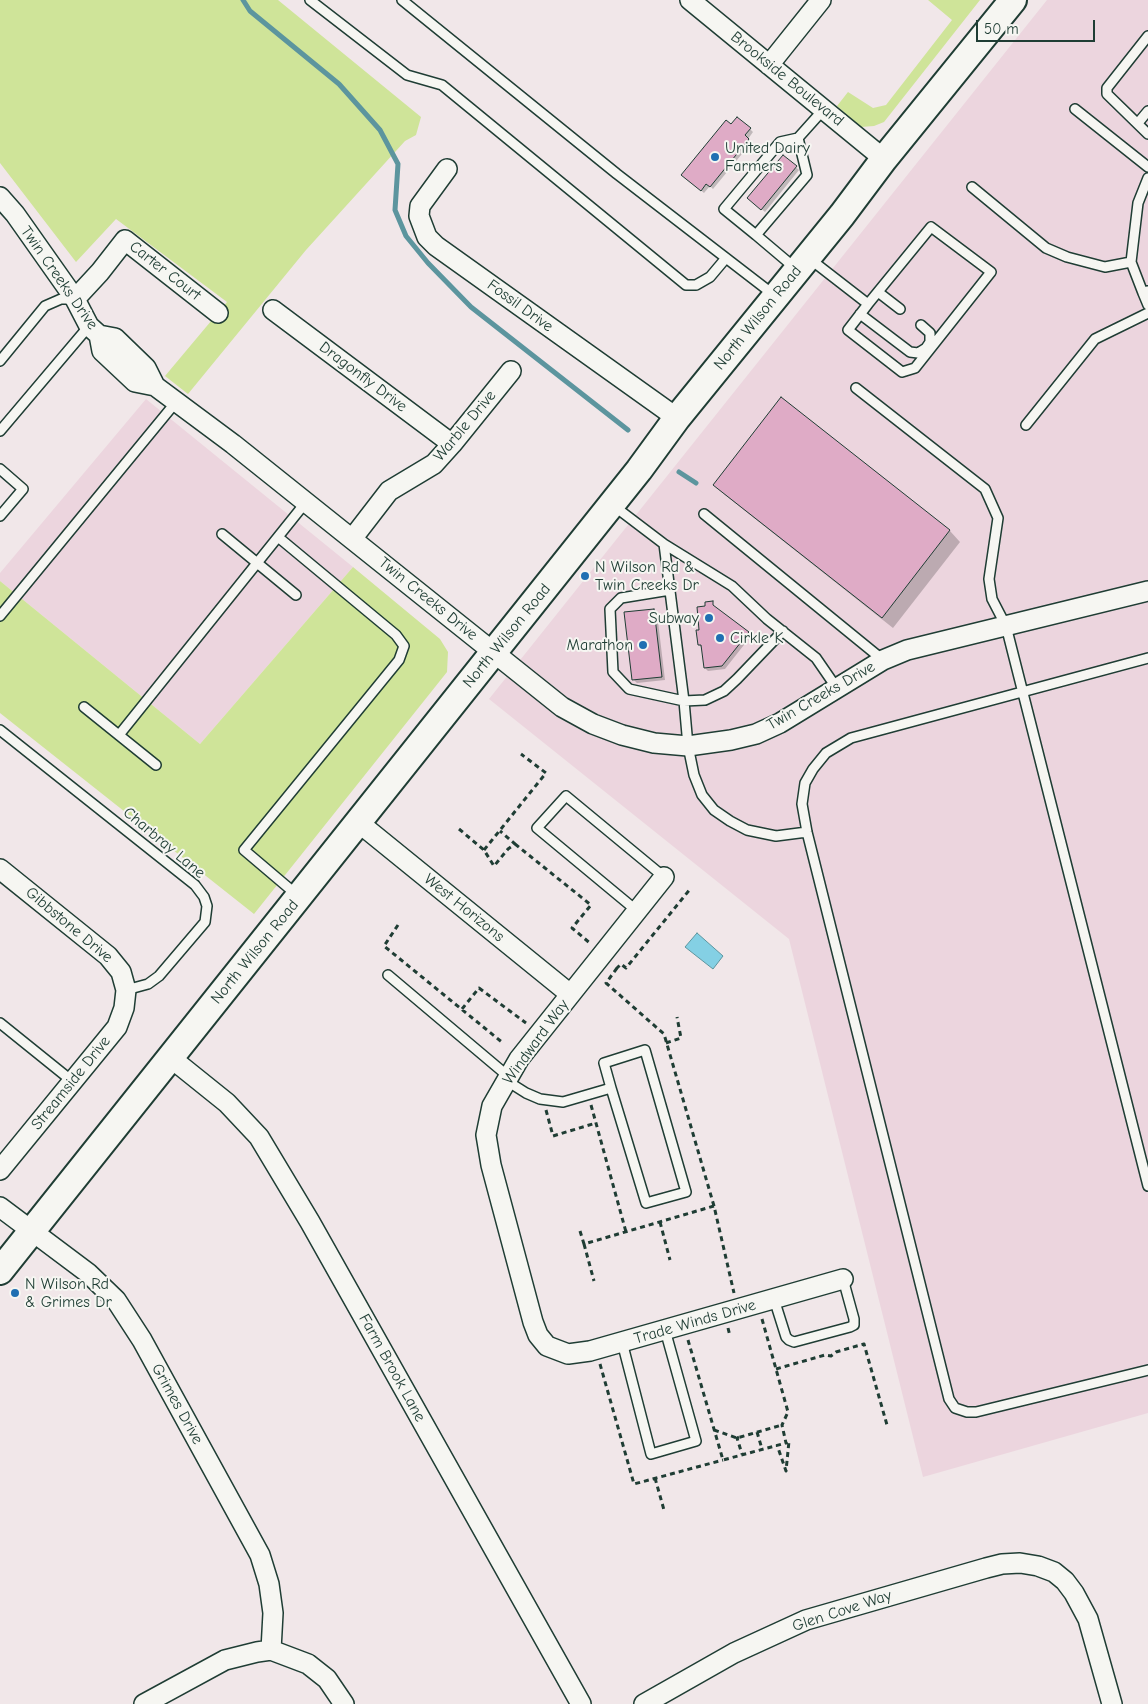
<!DOCTYPE html>
<html>
<head>
<meta charset="utf-8">
<style>
  body { margin:0 }
  #map { position:relative; width:1148px; height:1704px; overflow:hidden; background:#f1e7e9; font-family:"Comic Neue",sans-serif }
  canvas { display:block }
  .scale { position:absolute; left:976px; top:20px; width:119px; height:22px; box-sizing:border-box; border:2px solid #1f3d34; border-top:0; padding-left:6px; font-size:15px; line-height:18px; white-space:nowrap; color:#1f3d34; -webkit-text-stroke:4px #f6f6f2; paint-order:stroke }
</style>
</head>
<body>
<div id="map">
<canvas width="1148" height="1704"></canvas>
<div class="scale">50 m</div>
</div>
<script>
const context = document.querySelector('canvas').getContext('2d');
context.lineJoin = 'round';
function fillPath(path, color) { context.fillStyle = color; context.fill(path, 'evenodd'); }
const shape = rows => new Path2D(rows.map(r => 'M' + r).join(''));
function strokePath(path, color, width, dash) { context.strokeStyle = color; context.lineWidth = width; context.lineCap = dash ? 'butt' : 'round'; context.setLineDash(dash || []); context.stroke(path); }
function write(font, color, halo, rows, align = 'center') {
  context.font = font + ' "Comic Neue",sans-serif'; context.lineWidth = 4; context.setLineDash([]); context.textBaseline = 'middle'; context.strokeStyle = halo; context.fillStyle = color; for (const [text, x, y, turn = 0] of rows) {
    context.save(); context.translate(x, y); context.rotate((+turn || 0) * Math.PI / 180); context.textAlign = isNaN(turn) ? turn : align; if (halo) context.strokeText(text, 0, 0); context.fillText(text, 0, 0); context.restore();
  }
}
const built = shape([
  [1047,0,1148,0,1148,1413,923,1477,789,939,489,699],
  [146,399,353,567,200,744,0,581,0,573]
]);
const green = shape([
  [0,0,278,0,421,117,416,135,405,141,306,250,188,394,165,376,227,302,116,219,76,262,0,163],
  [928,0,980,0,884,122,874,126,861,127,837,106,848,92,873,108,886,105,952,20],
  [353,567,440,639,448,652,447,672,254,914,0,713,0,581,200,744]
]);
const water = shape([
  [697,933,723,956,713,969,685,947,697,933]
]);
const shadow = shape([
  [731,126,750,129,753,132,748,139,751,143,713,189,710,186,704,193,686,178],
  [783,156,799,170,765,212,752,201],
  [782,399,950,531,960,542,893,628,725,495,714,485],
  [712,603,716,609,751,636,725,669,708,671,705,668,703,649,699,645,706,607],
  [654,610,657,613,665,680,637,683,634,680]
]);
const stream = shape([
  [243,0,250,11,339,84,380,130,398,164,395,210,406,236,428,263,471,307,628,430],
  [679,472,696,483]
]);
const building = shape([
  [737,117,751,128,745,135,749,139,710,187,706,184,701,191,681,175,726,120,731,124,737,117],
  [783,155,797,166,761,210,747,198,783,155],
  [781,397,950,530,882,618,713,485,781,397],
  [713,601,713,605,749,632,722,666,704,668,701,645,698,645,696,630,699,630,697,607,705,606,705,602,713,601],
  [654,609,662,677,632,680,624,612,654,609]
]);
const path = shape([
  [459,829,484,850,494,866,508,849,515,844,500,831],
  [515,844,591,905,572,928,591,944],
  [484,850,546,773,521,754],
  [398,925,384,946,503,1043],
  [616,967,617,968,621,964,626,968,691,888],
  [617,968,606,983,664,1034,714,1206,734,1293],
  [462,1009,479,988,526,1023],
  [666,1043,681,1038,677,1017],
  [591,1105,626,1232],
  [546,1110,553,1136,596,1123],
  [660,1222,670,1260],
  [580,1231,584,1244,714,1206],
  [584,1244,594,1281],
  [762,1319,788,1412,782,1425,786,1443,789,1441,786,1471,777,1445],
  [728,1328,730,1336],
  [688,1340,723,1460,786,1443],
  [600,1364,634,1484,723,1460],
  [776,1369,825,1355,831,1356,836,1352,864,1344,887,1425],
  [714,1430,737,1438,782,1425],
  [757,1432,762,1449],
  [739,1437,737,1438,742,1454],
  [655,1478,664,1510]
]);
const lane = shape([
  [310,0,407,75,442,85,686,285,696,285,710,277,726,258],
  [402,0,617,174,774,295],
  [1148,36,1107,88,1107,94,1148,134],
  [1075,109,1148,167],
  [1138,123,1148,111],
  [972,187,1046,248,1067,257,1105,267,1131,262,1143,293],
  [756,235,724,209,780,142,798,138],
  [810,259,868,304,931,227,991,272,915,368,902,372,848,330,868,304],
  [1131,262,1138,203,1148,178],
  [795,268,756,235,807,175,798,138,824,109],
  [1147,291,1143,293,1148,305],
  [878,292,900,309],
  [860,314,910,352,918,353,926,348,930,342,930,333,921,325],
  [0,361,45,306,61,299,74,299],
  [856,388,985,489,998,518,989,579,992,599,1006,626,1148,1186],
  [1026,425,1095,339,1148,313],
  [0,431,89,326],
  [0,469,23,489,0,516],
  [614,506,664,544,732,586,767,619,816,658,836,687],
  [704,514,883,660],
  [222,534,296,595],
  [278,537,396,635,404,646,399,660,244,850,297,895],
  [664,544,684,701,688,746,694,775,702,795,714,810,730,821,747,830,776,836,807,832],
  [670,590,621,598,610,609,613,672,629,689,684,701,705,700,724,691,737,679,783,631],
  [0,616,176,402],
  [1148,658,851,738,826,753,813,769,805,783,802,804,807,832,949,1399,955,1408,967,1412,976,1412,1148,1370],
  [84,707,156,765],
  [0,730,195,885,204,897,207,906,205,922,159,976,148,984,126,990],
  [119,735,306,502],
  [637,911,537,828,566,796,664,877],
  [388,975,509,1077],
  [0,1023,72,1081],
  [507,1081,526,1093,540,1099,563,1102,611,1088,604,1063,645,1050,686,1192,646,1203,611,1088],
  [774,1299,786,1337,789,1340,794,1342,850,1327,854,1325,854,1319,843,1279],
  [622,1342,651,1454,696,1441,665,1330]
]);
const street = shape([
  [690,0,884,159],
  [769,65,821,0],
  [447,169,420,206,419,216,427,237,436,246,677,418],
  [0,197,15,214,75,299,89,326,99,335,115,338,146,368,155,386],
  [75,299,100,272,125,240,218,313],
  [273,310,452,444],
  [99,335,102,351,135,382,155,386,233,444,562,707,593,724,622,735,654,743,688,746,731,740,756,734,780,723,883,660,907,650,1148,591],
  [352,539,389,491,434,464,452,444,511,371],
  [358,822,570,994],
  [0,869,108,956,121,972,126,990,124,1008,117,1027,0,1170],
  [664,877,519,1059,492,1106,486,1135,491,1165,533,1322,538,1335,547,1346,568,1354,590,1351,843,1279],
  [171,1058,227,1103,259,1137,310,1222,581,1704],
  [0,1207,88,1273,116,1300,142,1340,260,1555,269,1584,273,1613,271,1650],
  [144,1704,225,1660,257,1652,271,1650,308,1664,327,1679,344,1704],
  [644,1704,734,1653,806,1620,986,1568,1002,1564,1020,1563,1038,1566,1054,1572,1065,1581,1074,1593,1088,1619,1112,1704]
]);
const secondary = shape([
  [0,1271,639,470,677,418,842,215,884,159,1013,0]
]);
const markers = [
  [715,157,5,"#1f6fb2"],
  [585,576,5,"#1f6fb2"],
  [709,618,5,"#1f6fb2"],
  [720,638,5,"#1f6fb2"],
  [643,645,5,"#1f6fb2"],
  [15,1293,5,"#1f6fb2"]
];
const streetNames = [
  ["Brookside Boulevard",787,79,39],
  ["Carter Court",165,271,38],
  ["Twin Creeks Drive",59,278,55],
  ["Fossil Drive",520,306,36],
  ["North Wilson Road",758,318,-51],
  ["Dragonfly Drive",363,377,37],
  ["Warble Drive",465,426,-50],
  ["Twin Creeks Drive",428,599,39],
  ["North Wilson Road",507,636,-51],
  ["Twin Creeks Drive",821,696,-30],
  ["Charbray Lane",164,843,40],
  ["West Horizons",464,908,39],
  ["Gibbstone Drive",69,925,40],
  ["North Wilson Road",255,952,-51],
  ["Windward Way",536,1042,-54],
  ["Streamside Drive",71,1083,-51],
  ["Trade Winds Drive",695,1322,-16],
  ["Farm Brook Lane",392,1368,61],
  ["Grimes Drive",177,1404,61],
  ["Glen Cove Way",842,1611,-18]
];
const poiNames = [
  ["United Dairy",725,148],
  ["Farmers",725,166],
  ["N Wilson Rd &",595,567],
  ["Twin Creeks Dr",595,585],
  ["Subway",699,618,"right"],
  ["Cirkle K",730,638],
  ["Marathon",633,645,"right"],
  ["N Wilson Rd",25,1284],
  ["& Grimes Dr",25,1302]
];
fillPath(built, '#ecd5de');
fillPath(green, '#cfe499');
fillPath(water, '#84d0e4');
strokePath(water, '#5c959e', 1);
fillPath(shadow, '#0003');
strokePath(stream, '#5c959e', 5);
fillPath(building, '#dfabc6');
strokePath(building, '#1f3d34', 1);
strokePath(lane, '#1f3d34', 12);
strokePath(street, '#1f3d34', 22);
strokePath(secondary, '#1f3d34', 30);
strokePath(path, '#1f3d34', 3, [5, 4]);
strokePath(lane, '#f6f6f2', 9);
strokePath(street, '#f6f6f2', 19);
strokePath(secondary, '#f6f6f2', 26);
for (const [x, y, r, color] of markers) { const dot = new Path2D(); dot.arc(x, y, r, 0, 2 * Math.PI); context.fillStyle = color; context.fill(dot); strokePath(dot, '#f6f6f2', 2); }
write('16px', '#1f3d34', '#f6f6f2', streetNames);
write('16px', '#1f3d34', '#f6f6f2', poiNames, 'left');
</script>
</body>
</html>
